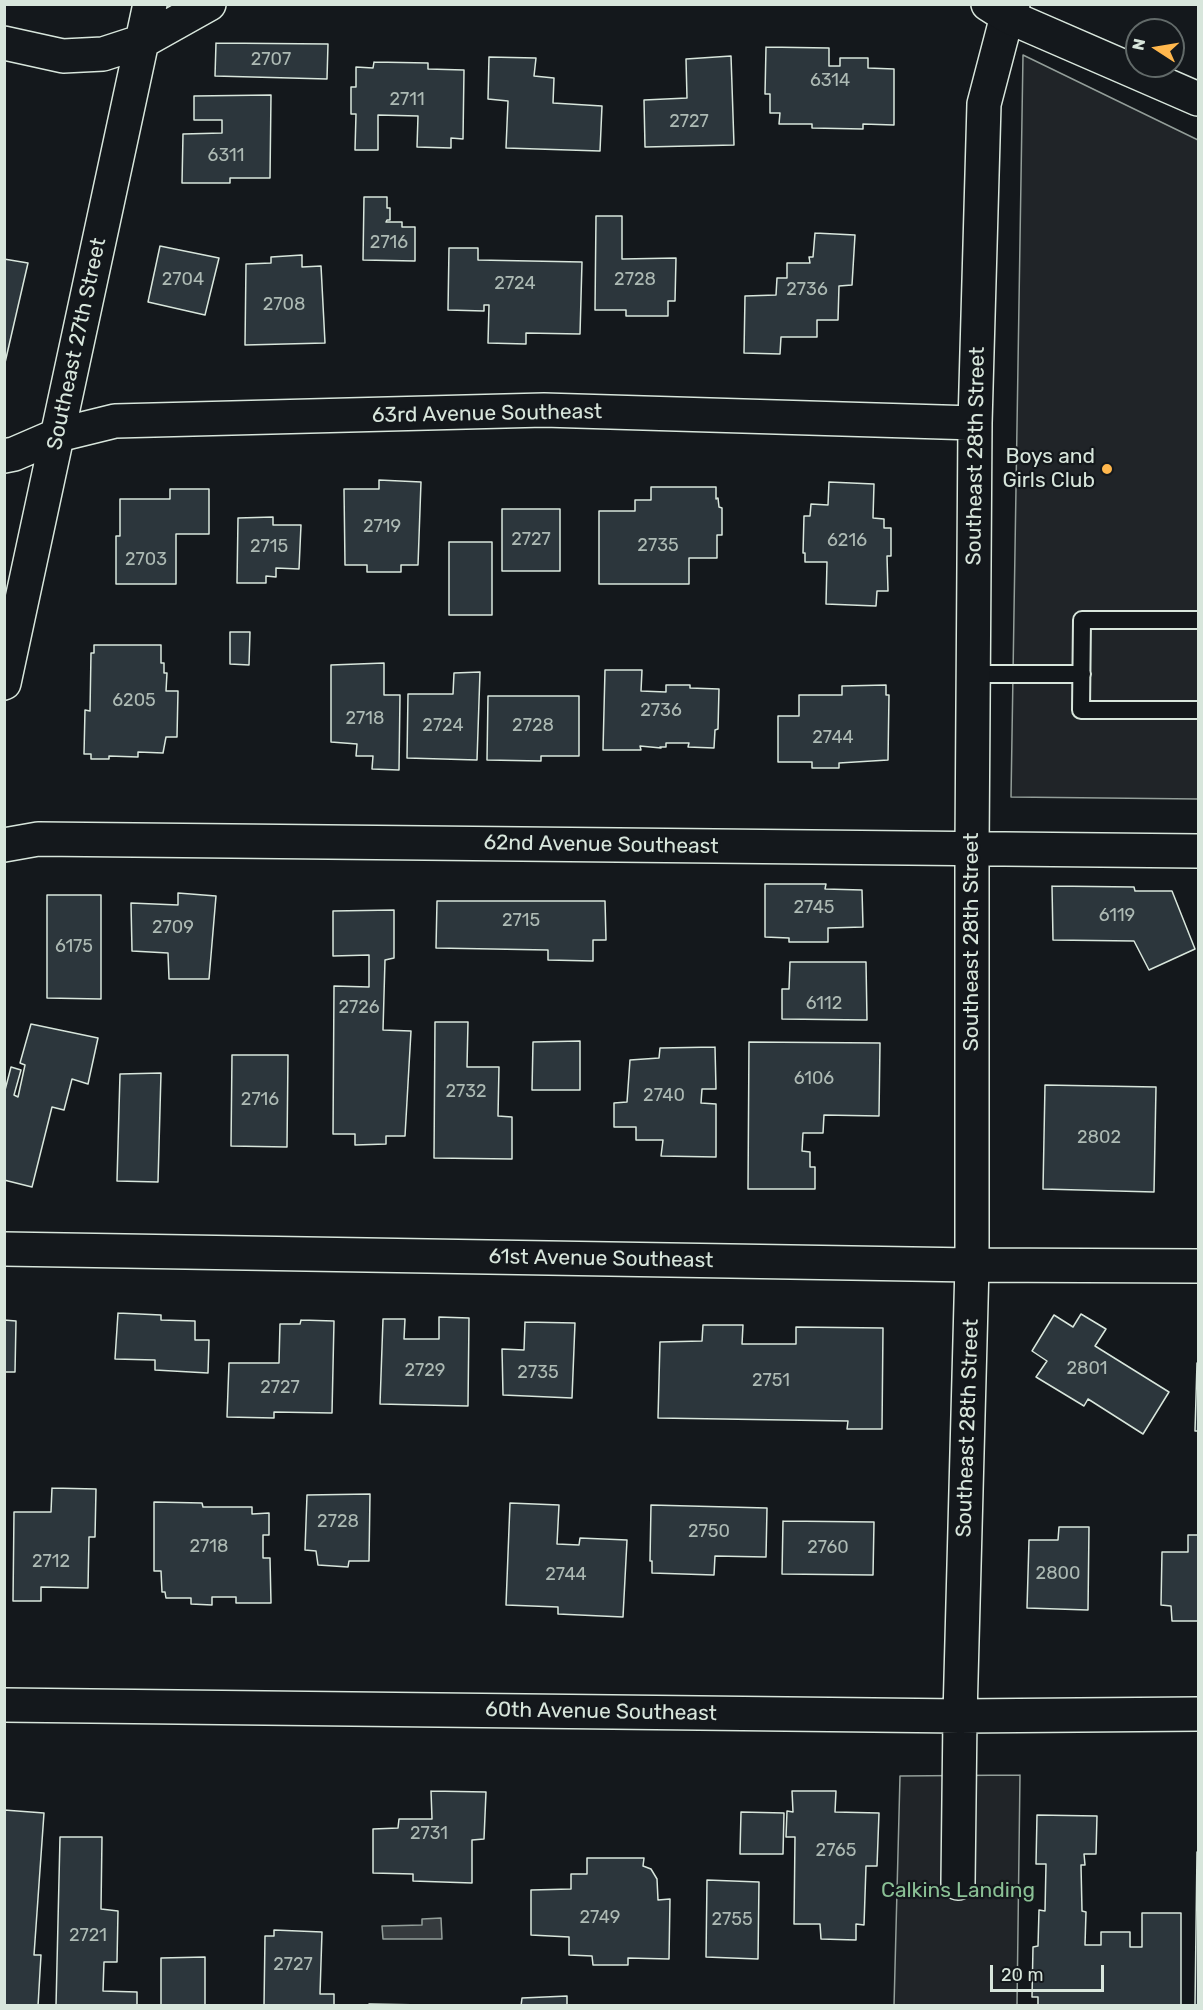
<!DOCTYPE html>
<html>
<head>
<meta charset="utf-8">
<style>
  body { margin:0 }
  #map { position:relative; width:1203px; height:2010px; overflow:hidden; background:#14181c; font-family:Rubik,sans-serif }
  canvas { display:block }
  .frame { position:absolute; inset:0; border:6px solid #d8e6dc; pointer-events:none }
  .north { position:absolute; left:1125px; top:18px; width:60px; height:60px; box-sizing:border-box; background:#14181c; border:2px solid #626a69; border-radius:50%; rotate:282deg; font-size:16px; font-weight:700; line-height:24px; text-align:center; color:#d8e6dc }
  .north::after { content:''; display:block; margin:auto; width:21px; height:27px; background:#ffb74d; clip-path:polygon(50% 0,100% 100%,50% 72%,0 100%) }
  .scale { position:absolute; left:990px; top:1965px; width:114px; height:27px; box-sizing:border-box; border:3px solid #d8e6dc; border-top:0; padding-left:8px; font-size:18px; line-height:21px; white-space:nowrap; color:#d8e6dc; -webkit-text-stroke:4px #14181c; paint-order:stroke }
</style>
</head>
<body>
<div id="map">
<canvas width="1203" height="2010"></canvas>
<div class="frame"></div>
<div class="north">N</div>
<div class="scale">20 m</div>
</div>
<script>
const context = document.querySelector('canvas').getContext('2d');
context.lineJoin = 'round';
function fillPath(path, color) { context.fillStyle = color; context.fill(path, 'evenodd'); }
const shape = rows => new Path2D(rows.map(r => 'M' + r).join(''));
function strokePath(path, color, width, dash) { context.strokeStyle = color; context.lineWidth = width; context.lineCap = dash ? 'butt' : 'round'; context.setLineDash(dash || []); context.stroke(path); }
function write(font, color, halo, rows, align = 'center') {
  context.font = font + ' Rubik,sans-serif'; context.lineWidth = 4.5; context.setLineDash([]); context.textBaseline = 'middle'; context.strokeStyle = halo; context.fillStyle = color; for (const [text, x, y, turn = 0] of rows) {
    context.save(); context.translate(x, y); context.rotate((+turn || 0) * Math.PI / 180); context.textAlign = isNaN(turn) ? turn : align; if (halo) context.strokeText(text, 0, 0); context.fillText(text, 0, 0); context.restore();
  }
}
const green = shape([
  [1023,55,1198,140,1198,799,1011,797,1023,55],
  [1020,1775,1017,2005,894,2006,900,1776,1020,1775]
]);
const water = shape([
  [441,1918,442,1939,383,1939,382,1926,422,1925,422,1919,441,1918]
]);
const building = shape([
  [216,43,328,44,327,79,215,76,216,43],
  [766,47,829,48,829,66,840,66,840,58,868,58,868,68,894,69,894,125,863,124,863,129,812,128,812,124,779,124,780,113,770,113,770,94,765,94,766,47],
  [731,56,734,145,645,147,644,100,687,98,686,59,731,56],
  [489,57,536,58,534,76,554,78,553,103,602,106,600,151,506,148,508,101,488,99,489,57],
  [374,62,428,63,428,69,464,70,463,139,451,138,451,148,417,147,418,116,378,115,378,150,355,150,356,114,351,114,351,87,356,87,356,67,373,68,374,62],
  [271,95,270,178,230,178,230,183,182,183,183,134,222,133,222,120,194,120,194,96,271,95],
  [364,197,387,197,387,208,390,208,390,220,387,220,386,222,402,222,402,227,415,227,415,261,363,260,364,197],
  [596,216,622,216,622,259,676,258,675,301,668,301,668,316,626,316,626,310,595,310,596,216],
  [815,233,855,235,852,285,839,286,838,320,817,320,817,337,781,337,780,354,744,353,745,296,776,295,777,278,787,278,787,263,810,263,809,257,813,257,815,233],
  [160,246,219,258,205,315,148,302,160,246],
  [449,248,478,248,478,260,582,262,580,334,526,333,526,344,488,343,489,305,484,305,484,311,448,310,449,248],
  [302,255,302,267,321,266,325,343,245,345,246,264,271,263,271,257,302,255],
  [4,259,28,263,4,367,4,259],
  [379,480,421,482,418,565,401,565,401,572,367,572,367,565,345,565,344,489,379,489,379,480],
  [829,482,874,484,873,518,884,519,884,528,891,528,891,556,887,556,888,591,877,591,876,606,826,604,827,562,805,562,805,553,803,553,804,516,810,516,811,504,828,505,829,482],
  [651,487,716,487,716,499,718,498,719,507,722,508,722,535,717,535,717,558,689,558,689,584,599,584,599,511,635,511,635,500,651,500,651,487],
  [170,489,209,489,209,534,176,534,176,584,116,584,116,536,120,536,120,499,170,499,170,489],
  [502,509,560,509,560,571,502,571,502,509],
  [273,517,273,525,301,525,299,569,276,568,276,577,266,576,266,583,237,583,238,518,273,517],
  [449,542,492,542,492,615,449,615,449,542],
  [230,632,250,632,249,665,230,664,230,632],
  [94,645,161,645,161,663,164,663,164,673,167,673,166,691,178,691,177,737,166,737,163,753,138,752,138,757,109,756,109,759,91,759,91,754,84,754,85,710,90,711,91,653,94,653,94,645],
  [384,663,384,695,400,695,399,770,372,769,373,756,356,756,357,744,331,742,331,665,384,663],
  [605,670,642,670,641,691,666,692,666,685,690,685,690,688,719,689,718,729,715,730,714,748,688,747,689,743,666,743,666,747,660,747,661,748,640,746,641,750,603,750,605,670],
  [480,672,477,760,407,758,408,694,453,694,454,673,480,672],
  [886,685,886,695,889,695,888,760,839,763,839,768,812,768,812,762,778,762,778,716,799,716,799,695,842,695,842,686,886,685],
  [488,696,579,696,579,756,541,756,541,761,487,760,488,696],
  [765,884,826,884,825,889,862,890,863,927,828,928,828,942,789,942,789,938,765,937,765,884],
  [1052,886,1134,887,1135,891,1172,891,1195,949,1149,970,1134,941,1053,940,1052,886],
  [178,893,216,896,209,979,169,979,168,953,132,951,131,903,178,905,178,893],
  [47,895,101,895,101,999,47,998,47,895],
  [437,901,605,901,606,940,593,940,593,961,548,960,548,950,436,948,437,901],
  [394,910,394,958,385,960,383,1030,411,1031,405,1136,386,1136,386,1144,355,1145,355,1134,333,1134,334,986,369,987,369,955,333,956,333,911,394,910],
  [790,962,866,962,867,1020,782,1019,782,989,789,989,790,962],
  [435,1022,468,1022,467,1067,499,1067,498,1116,512,1117,512,1159,434,1158,435,1022],
  [31,1024,98,1038,88,1084,72,1079,64,1110,52,1107,32,1187,4,1180,4,1094,11,1067,21,1070,14,1095,18,1097,25,1065,20,1063,31,1024],
  [580,1041,580,1090,532,1090,533,1042,580,1041],
  [749,1042,880,1043,879,1116,824,1115,823,1133,803,1133,802,1151,810,1152,810,1167,815,1167,815,1189,748,1189,749,1042],
  [715,1047,716,1089,702,1089,701,1103,716,1104,716,1157,661,1156,663,1140,636,1140,636,1127,614,1127,614,1103,627,1102,630,1060,659,1058,660,1048,715,1047],
  [232,1055,288,1055,287,1147,231,1146,232,1055],
  [161,1073,158,1182,117,1181,120,1074,161,1073],
  [1045,1085,1156,1087,1154,1192,1043,1189,1045,1085],
  [118,1313,161,1315,161,1320,195,1321,195,1340,209,1340,208,1373,155,1370,155,1360,115,1359,118,1313],
  [1081,1314,1106,1329,1095,1346,1169,1392,1143,1434,1088,1399,1084,1406,1036,1377,1047,1361,1032,1351,1054,1315,1073,1327,1081,1314],
  [439,1317,469,1318,468,1406,380,1404,383,1319,405,1319,404,1339,439,1339,439,1317],
  [4,1320,16,1321,15,1372,4,1372,4,1320],
  [301,1320,334,1321,332,1413,274,1412,274,1418,227,1417,229,1363,279,1363,280,1324,300,1324,301,1320],
  [525,1322,575,1323,572,1398,503,1395,502,1349,524,1350,525,1322],
  [703,1325,743,1325,742,1344,796,1344,796,1327,883,1328,882,1429,847,1429,848,1421,658,1418,660,1342,702,1341,703,1325],
  [1197,1363,1198,1363,1198,1431,1195,1431,1197,1363],
  [52,1488,96,1489,95,1537,89,1537,88,1588,41,1587,41,1601,13,1601,14,1512,51,1512,52,1488],
  [370,1494,369,1561,349,1561,348,1567,318,1565,316,1551,305,1550,307,1495,370,1494],
  [154,1502,202,1503,203,1507,252,1507,252,1514,269,1513,269,1535,263,1535,263,1558,270,1558,271,1603,236,1603,236,1597,212,1597,212,1605,191,1604,191,1598,166,1598,165,1592,162,1592,161,1571,154,1571,154,1502],
  [510,1503,559,1505,557,1544,579,1545,580,1538,627,1540,623,1617,558,1614,558,1607,506,1605,510,1503],
  [651,1505,767,1508,766,1557,715,1556,714,1575,652,1573,652,1561,650,1561,651,1505],
  [783,1521,874,1522,873,1575,782,1574,783,1521],
  [1059,1527,1089,1527,1088,1610,1027,1608,1029,1540,1058,1540,1059,1527],
  [1188,1535,1198,1535,1198,1621,1172,1621,1171,1606,1161,1605,1162,1552,1188,1552,1188,1535],
  [431,1791,486,1792,484,1839,472,1840,472,1883,413,1881,413,1874,373,1873,373,1829,398,1828,399,1819,432,1819,431,1791],
  [792,1791,836,1791,835,1812,879,1813,877,1866,866,1866,864,1925,856,1924,856,1940,821,1939,820,1924,794,1924,795,1837,786,1837,787,1811,793,1812,792,1791],
  [4,1810,44,1813,34,1955,41,1955,38,2006,4,2006,4,1810],
  [741,1812,784,1813,783,1854,740,1854,741,1812],
  [1037,1815,1097,1816,1096,1854,1084,1854,1085,1865,1081,1865,1082,1911,1086,1912,1085,1945,1101,1945,1101,1932,1130,1932,1130,1947,1142,1947,1142,1913,1181,1913,1181,2006,1038,2006,1038,1997,1032,1997,1033,1947,1038,1946,1039,1910,1045,1911,1046,1864,1036,1864,1037,1815],
  [60,1837,102,1837,101,1909,118,1911,117,1962,104,1962,103,1991,137,1992,137,2006,56,2006,60,1837],
  [1197,1852,1198,1852,1198,2006,1195,2006,1197,1852],
  [587,1858,644,1858,643,1866,651,1869,657,1879,658,1900,670,1899,669,1959,628,1958,628,1965,593,1965,592,1956,569,1955,569,1937,531,1935,531,1890,571,1889,571,1874,587,1874,587,1858],
  [707,1880,759,1882,758,1959,706,1957,707,1880],
  [274,1930,322,1932,320,1994,334,1994,334,2006,264,2006,265,1936,274,1936,274,1930],
  [205,1957,205,2006,161,2006,161,1958,205,1957],
  [567,1996,567,2006,521,2006,522,1998,567,1996],
  [369,2004,424,2005,369,2006,369,2004]
]);
const service = shape([
  [1198,620,1082,620,1081,710,1198,710],
  [973,674,1082,674]
]);
const minor = shape([
  [4,43,63,56,103,54,143,41,209,4],
  [4,456,14,454,58,435,115,421,544,410,975,423],
  [4,683,150,4],
  [4,845,38,839,1198,851],
  [4,1249,972,1265,1198,1266],
  [4,1705,960,1716,1198,1714],
  [958,1883,960,1716,972,1265,972,848,975,423,984,104,1007,16,1013,4]
]);
const tertiary = shape([
  [988,4,1007,16,1198,99]
]);
const markers = [
  [1107,469,6,"#ffb74d"]
];
const numberNames = [
  ["2707",271,60],
  ["6314",830,81],
  ["2711",407,100],
  ["2727",689,122],
  ["6311",226,156],
  ["2716",389,243],
  ["2704",183,280],
  ["2728",635,280],
  ["2724",515,284],
  ["2736",807,290],
  ["2708",284,305],
  ["2719",382,527],
  ["2727",531,540],
  ["6216",847,541],
  ["2735",658,546],
  ["2715",269,547],
  ["2703",146,560],
  ["6205",134,701],
  ["2736",661,711],
  ["2718",365,719],
  ["2724",443,726],
  ["2728",533,726],
  ["2744",833,738],
  ["2745",814,908],
  ["6119",1117,916],
  ["2715",521,921],
  ["2709",173,928],
  ["6175",74,947],
  ["6112",824,1004],
  ["2726",359,1008],
  ["6106",814,1079],
  ["2732",466,1092],
  ["2740",664,1096],
  ["2716",260,1100],
  ["2802",1099,1138],
  ["2801",1087,1369],
  ["2729",425,1371],
  ["2735",538,1373],
  ["2751",771,1381],
  ["2727",280,1388],
  ["2728",338,1522],
  ["2750",709,1532],
  ["2718",209,1547],
  ["2760",828,1548],
  ["2712",51,1562],
  ["2800",1058,1574],
  ["2744",566,1575],
  ["2731",429,1834],
  ["2765",836,1851],
  ["2749",600,1918],
  ["2755",732,1920],
  ["2721",88,1936],
  ["2727",293,1965]
];
const streetNames = [
  ["Southeast 27th Street",77,344,-78],
  ["63rd Avenue Southeast",487,414,-1],
  ["Southeast 28th Street",976,456,-89],
  ["62nd Avenue Southeast",601,845,1],
  ["Southeast 28th Street",972,942,-90],
  ["61st Avenue Southeast",601,1259,1],
  ["Southeast 28th Street",968,1428,-88],
  ["60th Avenue Southeast",601,1712,1]
];
const poiNames = [
  ["Boys and",1095,457],
  ["Girls Club",1095,481]
];
const parkNames = [
  ["Calkins Landing",958,1891]
];
fillPath(green, '#202428');
strokePath(green, '#939e99', 1.5);
fillPath(water, '#363b3e');
strokePath(water, '#939e99', 1.5);
fillPath(building, '#2c363c');
strokePath(building, '#d8e6dc', 1.5);
strokePath(service, '#d8e6dc', 20);
strokePath(minor, '#d8e6dc', 36);
strokePath(tertiary, '#d8e6dc', 36);
strokePath(service, '#14181c', 16);
strokePath(minor, '#14181c', 33);
strokePath(tertiary, '#14181c', 33);
for (const [x, y, r, color] of markers) { const dot = new Path2D(); dot.arc(x, y, r, 0, 2 * Math.PI); context.fillStyle = color; context.fill(dot); strokePath(dot, '#14181c', 2); }
write('18px', '#adbab4', null, numberNames);
write('21px', '#d8e6dc', '#14181c', streetNames);
write('21px', '#d8e6dc', '#14181c', poiNames, 'right');
write('21px', '#8ac095', '#14181c', parkNames);
</script>
</body>
</html>
